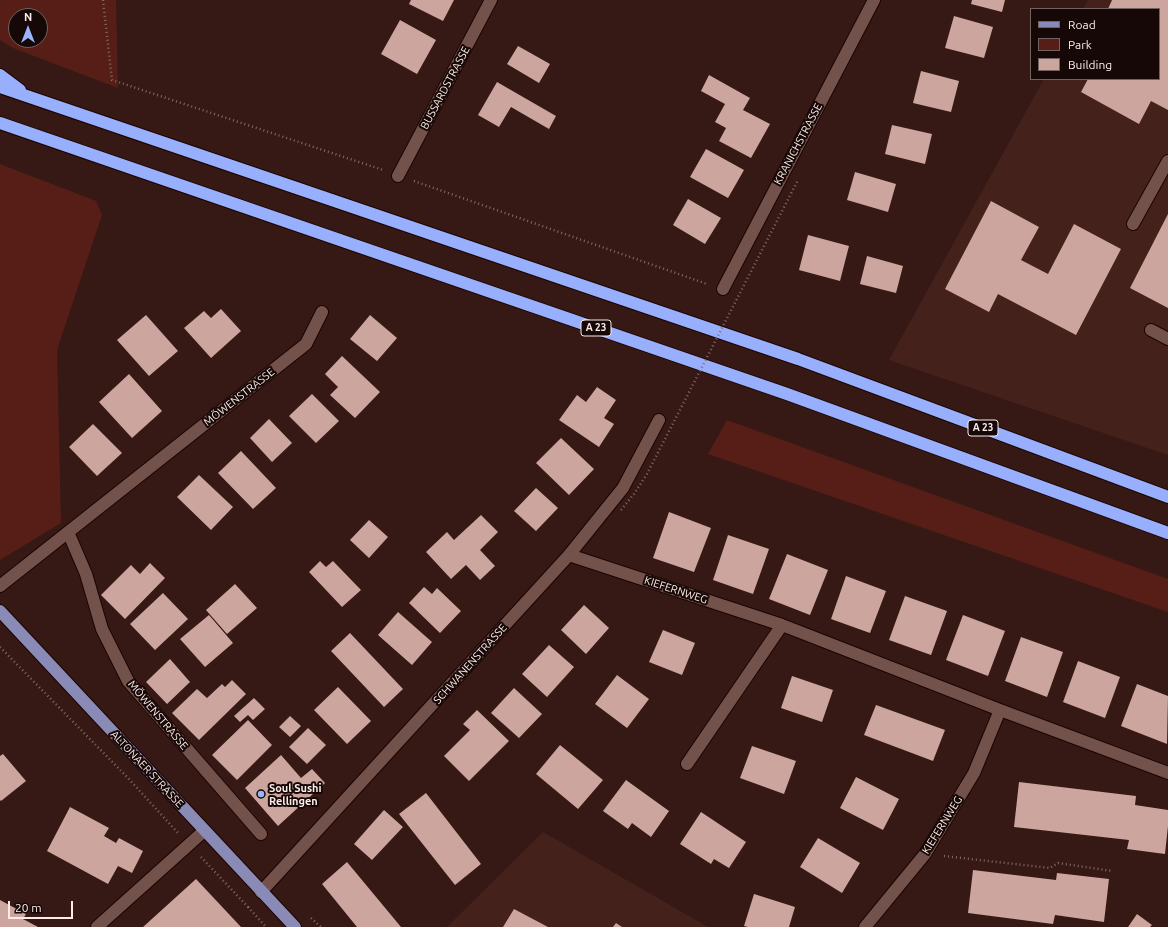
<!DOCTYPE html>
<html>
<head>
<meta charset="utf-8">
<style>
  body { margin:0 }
  #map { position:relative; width:1168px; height:927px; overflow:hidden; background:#361914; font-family:Ubuntu,sans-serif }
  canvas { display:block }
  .legend { position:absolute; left:1030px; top:8px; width:130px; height:72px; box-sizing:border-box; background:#150806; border:1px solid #726361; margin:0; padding:5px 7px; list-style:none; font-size:12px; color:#fdece9 }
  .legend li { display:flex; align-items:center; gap:8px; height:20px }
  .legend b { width:20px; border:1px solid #726361 }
  .north { position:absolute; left:8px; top:8px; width:40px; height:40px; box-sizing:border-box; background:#150806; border:1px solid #726361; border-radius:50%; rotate:0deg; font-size:11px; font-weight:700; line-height:16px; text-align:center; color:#fdece9 }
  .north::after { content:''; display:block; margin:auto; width:14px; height:18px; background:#9cb4fd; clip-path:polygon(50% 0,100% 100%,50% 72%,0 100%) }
  .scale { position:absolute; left:8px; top:901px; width:65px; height:18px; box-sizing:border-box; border:2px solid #fdece9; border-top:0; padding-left:5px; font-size:12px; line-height:14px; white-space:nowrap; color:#fdece9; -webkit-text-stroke:3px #150806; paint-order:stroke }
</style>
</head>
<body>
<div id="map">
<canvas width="1168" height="927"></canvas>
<ul class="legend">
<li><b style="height:5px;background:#898ab6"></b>Road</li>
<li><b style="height:11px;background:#561e16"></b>Park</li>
<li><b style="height:11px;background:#cca59e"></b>Building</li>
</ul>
<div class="north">N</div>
<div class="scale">20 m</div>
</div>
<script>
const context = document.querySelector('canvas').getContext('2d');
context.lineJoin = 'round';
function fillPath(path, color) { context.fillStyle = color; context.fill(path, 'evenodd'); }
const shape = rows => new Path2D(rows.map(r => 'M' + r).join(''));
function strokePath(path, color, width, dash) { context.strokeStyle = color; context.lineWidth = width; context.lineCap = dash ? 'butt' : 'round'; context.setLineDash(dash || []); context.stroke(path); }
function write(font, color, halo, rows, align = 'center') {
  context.font = font + ' Ubuntu,sans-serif'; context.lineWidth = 4; context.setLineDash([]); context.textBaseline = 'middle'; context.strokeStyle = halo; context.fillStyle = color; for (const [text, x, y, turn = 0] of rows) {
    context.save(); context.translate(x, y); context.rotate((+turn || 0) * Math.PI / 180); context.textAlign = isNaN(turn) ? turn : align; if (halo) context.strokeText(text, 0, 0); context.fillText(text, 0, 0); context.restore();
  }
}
const built = shape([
  [1088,0,1168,0,1168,455,889,360,1044,79,1159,79,1159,9,1083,9],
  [543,832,708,927,447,927]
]);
const green = shape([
  [0,0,116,0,118,88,13,48,0,40],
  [16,16,40,16,40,40,16,40],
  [0,164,96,201,102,215,57,350,61,523,0,560],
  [727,420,1168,579,1168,612,708,454]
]);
const building = shape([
  [411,0,454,0,443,21,409,4],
  [972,0,1005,0,1002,12,971,4],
  [1112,0,1168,0,1168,110,1151,101,1139,124,1081,92,1088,79,1159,79,1159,9,1108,9],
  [954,16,993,27,984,58,945,48],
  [400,20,436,40,417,74,381,54],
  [518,46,550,64,539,83,507,64],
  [921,71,959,81,951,112,913,103],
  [709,75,750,98,743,110,770,124,751,158,719,141,726,128,715,122,725,104,701,91],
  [497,82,556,116,549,129,511,107,499,127,478,115],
  [892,125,932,134,925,164,885,154],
  [706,149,744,170,728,198,690,177],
  [855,172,896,184,888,212,847,200],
  [688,199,721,218,705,244,673,225],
  [991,201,1039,227,1021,260,1048,274,1074,224,1121,249,1076,335,998,294,989,312,945,289],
  [1168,214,1168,308,1130,288],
  [808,235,849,246,840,281,799,270],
  [867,256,903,266,896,293,860,284],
  [221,309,241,331,211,358,184,328,204,311,211,318],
  [146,315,178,351,149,376,117,340],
  [370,315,397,338,377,361,350,339],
  [342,356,380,392,355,418,330,395,338,387,325,374],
  [129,374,162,411,132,438,99,402],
  [597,387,616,400,604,418,614,424,599,447,559,420,577,395,586,402],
  [312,394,339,421,316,443,289,416],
  [269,419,292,443,272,462,250,438],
  [93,424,122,453,97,476,69,447],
  [561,438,594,469,569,495,536,463],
  [241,451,276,488,253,509,218,473],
  [199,475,233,507,211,530,177,497],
  [536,488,558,508,536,531,514,511],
  [669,512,711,528,694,572,653,558],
  [481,515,498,532,480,550,495,566,480,580,466,565,451,579,426,552,447,532,454,540],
  [369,520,388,537,369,558,350,540],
  [728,535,769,549,753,594,713,580],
  [787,554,828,570,810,615,769,599],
  [320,561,326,567,333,561,361,590,342,607,309,572],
  [150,563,165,578,125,619,101,595,131,565,140,574],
  [846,576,886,591,870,633,831,619],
  [235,584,257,608,227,634,206,610],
  [424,587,432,594,437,588,461,611,440,633,409,603],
  [163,593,188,619,155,650,130,624],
  [905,596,947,611,931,655,889,640],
  [584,605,609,628,586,654,561,630],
  [398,612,432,642,412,665,378,635],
  [209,615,233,643,205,667,180,639],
  [963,615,1005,631,988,676,946,660],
  [663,630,695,643,682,675,649,662],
  [350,633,403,689,384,707,331,651],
  [1021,637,1063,652,1047,697,1005,681],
  [549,645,574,667,547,697,522,674],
  [170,659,190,682,167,704,146,682],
  [1078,661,1120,677,1105,718,1063,702],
  [617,675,649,699,627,728,595,704],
  [792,676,833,690,822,722,781,708],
  [232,680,246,694,199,740,172,713,197,689,207,698,222,684,225,687],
  [1137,684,1168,696,1167,744,1121,726],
  [338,687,371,721,347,744,314,710],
  [514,688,542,714,519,738,491,713],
  [254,698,265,709,253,720,248,715,240,722,234,716],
  [876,705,945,730,933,761,864,735],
  [477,710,509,741,469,781,444,756,470,730,463,724],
  [290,716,301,726,290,737,279,727],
  [248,720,272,745,237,780,212,755],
  [308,728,326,745,307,764,289,747],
  [560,745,603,780,578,809,536,774],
  [752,746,796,761,784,794,740,778],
  [3,754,26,781,1,801,0,800,0,756],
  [281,755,301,778,312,769,325,783,278,826,245,788],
  [856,777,899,799,883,830,840,808],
  [626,780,669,811,651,837,632,823,628,829,603,811],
  [1019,782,1136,796,1135,805,1168,810,1168,826,1165,854,1127,849,1129,840,1014,827],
  [426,793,481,864,455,885,399,814],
  [70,807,109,828,104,836,116,843,119,838,143,851,132,873,118,866,108,884,47,851],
  [384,810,403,827,372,860,354,844],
  [701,812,746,842,729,868,714,859,711,864,680,844],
  [818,838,860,863,842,893,800,867],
  [347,862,401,927,357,927,322,884],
  [973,870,1056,880,1057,873,1109,879,1104,922,1055,915,1053,924,968,913],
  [196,879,241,927,143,927],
  [754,894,795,907,789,927,748,927,744,926],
  [0,900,26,914,23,919,38,927,0,927],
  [514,909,548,927,503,927],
  [1137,914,1152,925,1150,927,1128,927],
  [616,923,622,927,613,927]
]);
const path = shape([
  [103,0,112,80,383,170],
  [414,181,707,284],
  [0,647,128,778,178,833],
  [944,856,1050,868,1058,863,1112,871],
  [201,857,248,907,250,905],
  [248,907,266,927],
  [311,918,321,927]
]);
const minor = shape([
  [398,176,491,0],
  [1133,224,1168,161],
  [723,289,874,0],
  [1151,330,1168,339],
  [68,532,86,574,102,629,128,681,261,834],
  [569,555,782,625,1000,710,1168,773],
  [0,586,306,344,322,312],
  [687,764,782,625],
  [261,892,569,555,623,488,659,420],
  [97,927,204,831],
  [865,927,925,854,974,773,1000,710]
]);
const major = shape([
  [0,611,295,927]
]);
const highway = shape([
  [0,75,20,90],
  [0,87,798,359,1168,497],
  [0,123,787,394,1168,533]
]);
const pathBridge = shape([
  [621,510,634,494,647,474,798,180]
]);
const markers = [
  [261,794,4,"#9cb4fd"]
];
const shields = [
  [596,328,30],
  [983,428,30]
];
const shieldNames = [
  ["A 23",596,328],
  ["A 23",983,428]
];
const streetNames = [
  ["BUSSARDSTRASSE",445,88,-62],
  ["KRANICHSTRASSE",798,144,-62],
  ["MÖWENSTRASSE",239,397,-38],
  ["KIEFERNWEG",676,590,18],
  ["SCHWANENSTRASSE",470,664,-48],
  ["MÖWENSTRASSE",158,715,50],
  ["ALTONAER STRASSE",147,769,47],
  ["KIEFERNWEG",942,825,-58]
];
const poiNames = [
  ["Soul Sushi",269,788],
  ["Rellingen",269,801]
];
fillPath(built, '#45211c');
fillPath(green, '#561e16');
fillPath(building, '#cca59e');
strokePath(minor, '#1c0402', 14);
strokePath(major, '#1c0402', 14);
strokePath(highway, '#1c0402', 14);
strokePath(path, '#836b66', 2.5, [1, 3]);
strokePath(minor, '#74524c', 12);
strokePath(major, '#898ab6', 12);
strokePath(highway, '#97affc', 12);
strokePath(pathBridge, '#836b66', 2.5, [1, 3]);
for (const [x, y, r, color] of markers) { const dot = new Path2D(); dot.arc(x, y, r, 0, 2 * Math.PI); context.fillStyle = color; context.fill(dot); strokePath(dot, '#150806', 1.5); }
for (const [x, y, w] of shields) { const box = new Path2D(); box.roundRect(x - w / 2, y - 8, w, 16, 3); context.fillStyle = '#150806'; context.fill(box); strokePath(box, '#fdece9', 1); }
write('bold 10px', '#fdece9', null, shieldNames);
write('11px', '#fdece9', '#150806', streetNames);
write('bold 11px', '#fdece9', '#150806', poiNames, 'left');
</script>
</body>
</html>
